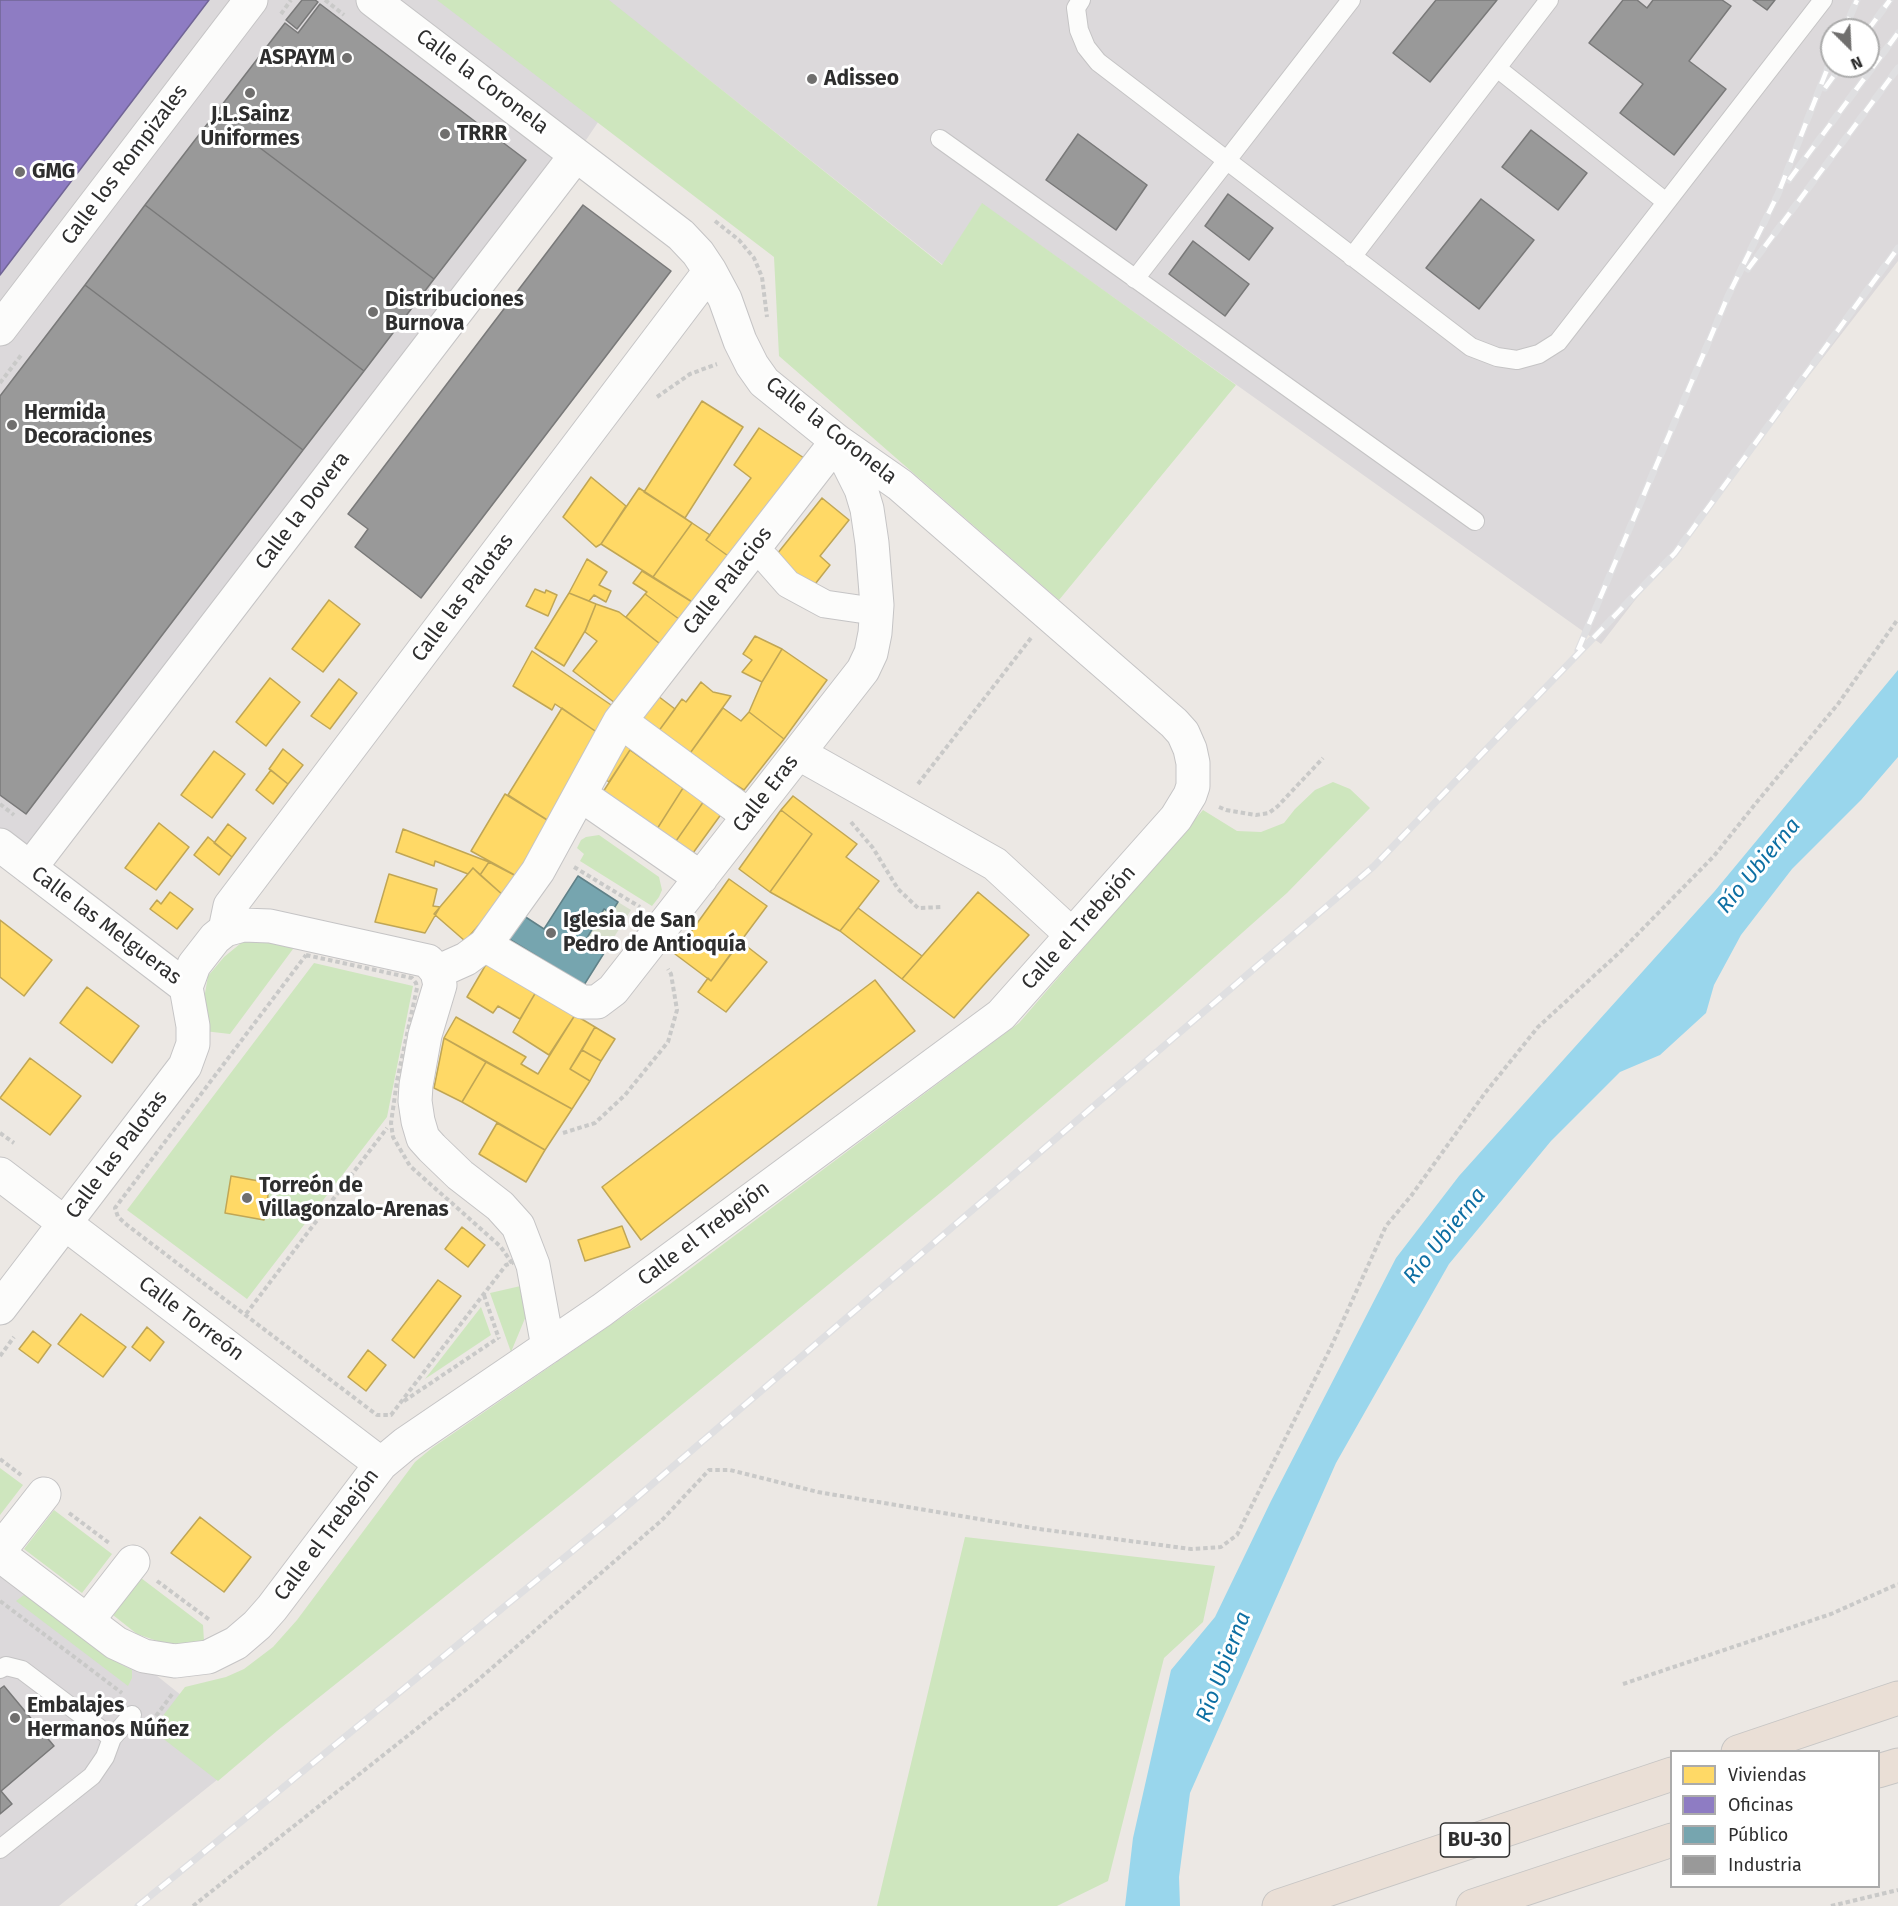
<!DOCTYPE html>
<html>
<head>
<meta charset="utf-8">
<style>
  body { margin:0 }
  #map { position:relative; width:1898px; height:1906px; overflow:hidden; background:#ece8e4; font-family:"Fira Sans",sans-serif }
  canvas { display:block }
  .legend { position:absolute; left:1670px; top:1750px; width:210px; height:138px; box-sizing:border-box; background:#fff; border:2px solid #ababab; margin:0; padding:8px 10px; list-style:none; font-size:18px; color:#2e2e2e }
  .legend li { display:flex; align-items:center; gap:12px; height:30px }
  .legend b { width:30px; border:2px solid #ababab }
  .north { position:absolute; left:1820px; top:18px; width:60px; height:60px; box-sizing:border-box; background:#fff; border:2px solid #ababab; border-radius:50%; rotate:156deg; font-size:16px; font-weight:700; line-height:24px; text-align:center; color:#2e2e2e }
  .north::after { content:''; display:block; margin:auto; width:21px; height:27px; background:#706f6e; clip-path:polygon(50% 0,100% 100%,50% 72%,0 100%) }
</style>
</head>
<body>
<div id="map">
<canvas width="1898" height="1906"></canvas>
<ul class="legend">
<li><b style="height:16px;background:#ffd966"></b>Viviendas</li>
<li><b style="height:16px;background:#8e7cc3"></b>Oficinas</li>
<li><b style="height:16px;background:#76a5af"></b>Público</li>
<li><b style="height:16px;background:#999"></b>Industria</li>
</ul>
<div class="north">N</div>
</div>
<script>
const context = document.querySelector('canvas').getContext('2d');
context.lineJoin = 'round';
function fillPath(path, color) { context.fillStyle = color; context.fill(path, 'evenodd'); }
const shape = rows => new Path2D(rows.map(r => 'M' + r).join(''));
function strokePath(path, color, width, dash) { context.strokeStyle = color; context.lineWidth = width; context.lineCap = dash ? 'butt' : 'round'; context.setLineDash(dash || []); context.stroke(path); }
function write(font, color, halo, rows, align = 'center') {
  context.font = font + ' "Fira Sans",sans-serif'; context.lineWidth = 6; context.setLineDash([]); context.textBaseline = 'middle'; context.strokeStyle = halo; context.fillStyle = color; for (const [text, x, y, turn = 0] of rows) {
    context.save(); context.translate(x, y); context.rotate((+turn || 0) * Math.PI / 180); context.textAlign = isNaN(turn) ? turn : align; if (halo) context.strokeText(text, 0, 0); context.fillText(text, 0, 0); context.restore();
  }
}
const industrial = shape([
  [0,0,1898,0,1898,261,1601,644,982,204,943,265,655,37,576,155,30,868,0,845],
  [1832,30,1868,30,1868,66,1832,66],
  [0,1555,116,1643,252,1752,59,1906,0,1906]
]);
const green = shape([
  [437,0,609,0,942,265,982,203,1236,385,1059,600,779,356,774,257],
  [1333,782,1350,789,1370,808,1287,893,1162,1004,951,1184,572,1495,277,1731,218,1781,152,1730,185,1687,226,1677,244,1669,273,1647,297,1620,415,1462,432,1448,670,1284,1019,1023,1203,810,1237,831,1261,832,1284,823,1295,809,1315,790],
  [599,835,659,877,662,890,659,897,652,906,580,861,584,854,577,848,581,840,586,837],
  [295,937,293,949,230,1034,204,1031,203,1005,208,976,224,957,246,939],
  [314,963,413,986,387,1117,247,1299,127,1210],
  [525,1285,526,1316,511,1352,490,1293],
  [481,1307,491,1335,425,1379],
  [0,1468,23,1485,0,1515],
  [54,1510,112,1554,82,1593,24,1549],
  [965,1537,1215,1566,1203,1622,1164,1658,1108,1881,1057,1906,877,1906],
  [141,1578,203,1625,204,1641,185,1645,166,1644,137,1634,113,1615],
  [24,1595,33,1598,120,1664,132,1670,132,1678,128,1686,16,1601]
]);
const cemetery = shape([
  [618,902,631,910,606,950,587,938,604,909,611,912]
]);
const water = shape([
  [1898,670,1898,757,1861,800,1792,869,1741,935,1714,985,1706,1013,1660,1055,1620,1072,1551,1141,1449,1264,1336,1463,1190,1793,1179,1877,1180,1906,1125,1906,1133,1838,1171,1670,1215,1617,1271,1501,1396,1258,1459,1176,1714,892]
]);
const homes = shape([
  [702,401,743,427,685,518,644,492,702,401],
  [759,428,804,458,731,558,706,540,751,478,734,465,759,428],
  [591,477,626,506,601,544,596,547,563,517,591,477],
  [639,488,692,523,653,577,601,544,639,488],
  [822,498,849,520,820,556,830,565,812,588,773,559,822,498],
  [692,523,710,535,706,540,731,558,697,605,653,577,692,523],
  [587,559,607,572,599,585,611,591,606,602,594,595,589,601,569,593,587,559],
  [642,571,697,605,683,622,645,594,647,592,633,583,642,571],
  [535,589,545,593,546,590,557,595,548,616,526,606,535,589],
  [569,593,596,604,585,631,564,666,535,648,569,593],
  [645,594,683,622,664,647,626,617,645,594],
  [329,600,360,624,323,672,292,649,329,600],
  [596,604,619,612,664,647,619,706,573,671,597,641,585,632,596,604],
  [755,636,782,649,762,682,742,672,752,660,743,654,755,636],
  [782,649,827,680,784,739,749,712,762,682,782,649],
  [532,651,617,709,601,735,555,704,552,710,513,686,532,651],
  [270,678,300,702,266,746,236,722,270,678],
  [339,679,357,693,330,729,311,716,339,679],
  [701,682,713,692,731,696,688,756,658,732,682,699,686,702,701,682],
  [654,693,675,709,658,732,636,715,654,693],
  [562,708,601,735,552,823,508,795,562,708],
  [723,708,741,721,749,712,784,739,744,790,688,756,723,708],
  [625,734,649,751,643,759,630,750,609,782,605,779,625,734],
  [283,749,303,765,288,784,269,769,283,749],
  [630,750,683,788,657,829,603,792,630,750],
  [214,751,245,774,212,818,181,795,214,751],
  [271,770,288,784,273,804,256,790,271,770],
  [683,788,704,801,676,841,657,829,683,788],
  [505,794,552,823,520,878,471,851,505,794],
  [793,796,857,844,846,857,879,881,840,931,770,892,812,834,781,810,793,796],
  [704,801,722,813,693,853,676,841,704,801],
  [781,810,812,834,770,892,739,869,781,810],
  [159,823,189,847,156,890,125,868,159,823],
  [228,824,246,838,232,857,214,843,228,824],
  [403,829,437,842,489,862,480,875,473,868,468,874,435,861,434,866,396,852,403,829],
  [208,837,232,857,219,875,194,855,208,837],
  [489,862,520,878,504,896,480,875,489,862],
  [473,868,504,896,465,941,434,914,473,868],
  [389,874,437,889,433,906,440,907,425,933,375,922,389,874],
  [729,879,767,906,711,981,675,954,729,879],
  [170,892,193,909,177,929,150,909,157,900,161,904,170,892],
  [978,892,1029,935,954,1018,902,979,978,892],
  [858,908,922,956,902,979,840,931,858,908],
  [0,920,52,960,24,996,0,977,0,920],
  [740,941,767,962,726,1012,698,992,708,978,711,981,740,941],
  [488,961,536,992,520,1019,498,1006,493,1013,467,997,488,961],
  [875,980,915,1031,641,1240,602,1187,875,980],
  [87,987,139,1026,112,1063,60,1023,87,987],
  [536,992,575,1015,549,1055,513,1032,536,992],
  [575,1015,595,1027,570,1069,590,1081,572,1109,444,1038,456,1017,526,1057,521,1064,538,1074,575,1015],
  [595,1027,615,1039,601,1061,582,1050,595,1027],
  [444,1038,486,1062,462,1102,434,1088,444,1038],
  [582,1050,601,1061,590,1081,570,1069,582,1050],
  [30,1058,81,1096,50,1135,0,1098,30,1058],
  [486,1062,572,1109,545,1150,462,1102,486,1062],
  [497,1123,545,1150,526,1182,479,1154,497,1123],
  [231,1176,270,1183,264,1220,225,1213,231,1176],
  [622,1226,630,1247,585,1261,578,1240,622,1226],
  [462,1227,485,1245,468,1267,445,1249,462,1227],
  [438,1280,461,1296,414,1358,392,1340,438,1280],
  [81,1314,126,1347,103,1377,58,1344,81,1314],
  [147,1327,164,1342,150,1361,132,1347,147,1327],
  [33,1331,51,1345,38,1363,19,1349,33,1331],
  [368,1350,386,1365,366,1391,348,1377,368,1350],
  [200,1517,251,1557,224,1592,171,1553,200,1517]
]);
const offices = shape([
  [0,0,209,0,0,275,0,0]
]);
const public = shape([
  [578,876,618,902,611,913,604,909,587,938,606,950,584,985,509,939,524,916,544,929,578,876]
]);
const industry = shape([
  [302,0,315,0,318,2,297,29,286,20,302,0],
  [1436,0,1497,0,1430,82,1393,53,1436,0],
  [1623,0,1637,0,1647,8,1653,0,1722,0,1731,6,1689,61,1726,89,1674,155,1620,113,1643,84,1589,43,1623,0],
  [1753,0,1775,0,1767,10,1753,0],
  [320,4,526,160,434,279,215,114,285,23,298,33,320,4],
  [215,114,434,279,364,371,145,205,215,114],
  [1531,130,1587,173,1558,210,1502,167,1531,130],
  [1078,134,1147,185,1116,230,1046,180,1078,134],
  [1228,194,1273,228,1249,260,1205,226,1228,194],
  [1481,199,1534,240,1479,309,1426,268,1481,199],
  [145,205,364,371,303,450,85,285,145,205],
  [583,205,671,271,421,598,355,547,368,529,348,514,583,205],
  [1193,241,1249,284,1225,316,1169,274,1193,241],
  [85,285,303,450,26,814,0,795,0,396,85,285],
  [4,1686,54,1746,0,1792,0,1689,4,1686],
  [1,1791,12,1804,0,1814,0,1792,1,1791]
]);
const path = shape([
  [325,0,344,15],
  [281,14,291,0],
  [715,221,739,240,754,258,762,277,767,317],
  [0,383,22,354],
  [657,397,690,374,717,364],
  [918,784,1031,638],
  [0,804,14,815],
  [1219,807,1226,810,1256,815,1269,813,1278,806,1323,758],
  [851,822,873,848,898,889,918,908,942,907],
  [574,867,640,907],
  [306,955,412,978,416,983,417,988,397,1081,391,1123,393,1137,410,1166,500,1246,512,1263,506,1265,391,1415,377,1415,369,1409,127,1225,118,1217,115,1208,306,955],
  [0,1133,14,1143],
  [563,1133,595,1123,625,1095,668,1042,677,1010,671,974,668,969],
  [484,1295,499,1339],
  [246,1314,387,1128],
  [0,1356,14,1337],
  [404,1401,498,1338],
  [0,1459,21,1475],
  [69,1513,109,1543],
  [157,1581,211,1621],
  [0,1601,122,1693],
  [1623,1684,1831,1614,1898,1584],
  [156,1716,173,1693],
  [193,1906,478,1680,662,1520,709,1470,730,1470,818,1492,1039,1529,1191,1549,1221,1547,1237,1535,1331,1347,1386,1226,1411,1196,1485,1093,1538,1027,1620,952,1714,856,1756,803,1838,704,1898,619],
  [1831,1906,1898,1890]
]);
const service = shape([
  [1081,0,1076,8,1079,30,1086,47,1098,62,1471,347,1497,357,1517,360,1539,354,1558,342,1823,0],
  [1497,68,1666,202],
  [940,139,1475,521],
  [1352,257,1549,0],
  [1135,279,1351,0],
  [0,1669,6,1666,22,1670,112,1738],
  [0,1849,92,1776,105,1757,112,1738,132,1715]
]);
const pedestrian = shape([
  [766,559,788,584,825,604,859,609]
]);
const minor = shape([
  [0,329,251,0],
  [620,721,749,816],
  [798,753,995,864,1072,935],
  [581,795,701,878],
  [0,845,186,987],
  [30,868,576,155],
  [225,930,230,906,710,271],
  [485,945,582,1002,597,1002,613,990,863,670,871,653,875,633,877,605,872,543,867,509,861,489,839,445],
  [437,972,466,959,485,945,538,871,620,721,837,441],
  [0,1174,381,1464],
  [0,1308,185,1066,193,1044,193,1026,186,987,194,965,215,938,225,930,243,925,270,926,428,961,437,972,440,985,425,1035,416,1085,415,1101,418,1121,423,1138,432,1148,460,1175,500,1206,518,1226,533,1265,548,1347],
  [0,1550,44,1494],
  [0,1555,116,1643,144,1656,175,1661,208,1657,236,1643,257,1625,272,1608,381,1464,405,1444,602,1310,1001,1015,1176,818,1190,795,1193,786,1193,763,1190,749,1183,733,1174,723,900,485,837,441,764,382,752,365,740,341,725,299,710,271,698,253,681,235,373,0],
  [87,1621,133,1562]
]);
const motorway = shape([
  [1738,1752,1898,1698],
  [1878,1771,1898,1765],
  [1279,1906,1672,1774],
  [1473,1906,1672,1840]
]);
const rail = shape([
  [1844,30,1857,0],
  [1868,30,1890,0],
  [1825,88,1841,66],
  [1789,180,1898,33],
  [1748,269,1898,68],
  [1578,650,1728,296,1778,194,1832,57],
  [138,1906,614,1517,1374,866,1675,553,1898,248]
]);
const markers = [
  [347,58,6,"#706f6e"],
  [812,79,6,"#706f6e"],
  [250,93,6,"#706f6e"],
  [445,134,6,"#706f6e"],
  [20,172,6,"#706f6e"],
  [373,312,6,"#706f6e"],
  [12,425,6,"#706f6e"],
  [551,933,6,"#706f6e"],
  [247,1198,6,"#706f6e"],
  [15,1718,6,"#706f6e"]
];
const shields = [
  [1475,1840,69]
];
const shieldNames = [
  ["BU-30",1475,1840]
];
const poiNames = [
  ["ASPAYM",335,58,"right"],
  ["Adisseo",824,79],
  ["J.L.Sainz",250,115,"center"],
  ["Uniformes",250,139,"center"],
  ["TRRR",457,134],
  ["GMG",32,172],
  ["Distribuciones",385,300],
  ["Burnova",385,324],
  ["Hermida",24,413],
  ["Decoraciones",24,437],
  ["Iglesia de San",563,921],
  ["Pedro de Antioquía",563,945],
  ["Torreón de",259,1186],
  ["Villagonzalo-Arenas",259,1210],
  ["Embalajes",27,1706],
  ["Hermanos Núñez",27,1730]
];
const streetNames = [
  ["Calle la Coronela",482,82,37],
  ["Calle los Rompizales",125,165,-53],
  ["Calle la Coronela",831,431,38],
  ["Calle la Dovera",303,511,-53],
  ["Calle Palacios",728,581,-52],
  ["Calle las Palotas",463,598,-53],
  ["Calle Eras",766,794,-52],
  ["Calle las Melgueras",106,926,37],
  ["Calle el Trebejón",1079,928,-48],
  ["Calle las Palotas",117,1155,-53],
  ["Calle el Trebejón",704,1234,-37],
  ["Calle Torreón",191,1319,37],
  ["Calle el Trebejón",327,1535,-53]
];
const waterNames = [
  ["Río Ubierna",1759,866,-50],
  ["Río Ubierna",1445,1236,-51],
  ["Río Ubierna",1224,1667,-69]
];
fillPath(industrial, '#dcd9db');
fillPath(green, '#cee6be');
fillPath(cemetery, '#d8e0cc');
fillPath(water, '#99d6ec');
fillPath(homes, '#ffd966');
strokePath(homes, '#c0a655', 1.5);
fillPath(offices, '#8e7cc3');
strokePath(offices, '#716596', 1.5);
fillPath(public, '#76a5af');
strokePath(public, '#608188', 1.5);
fillPath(industry, '#999');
strokePath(industry, '#797979', 1.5);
strokePath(service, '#c5c4c5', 20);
strokePath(pedestrian, '#c5c4c5', 29);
strokePath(minor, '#c5c4c5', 35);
strokePath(motorway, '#c6c5c4', 35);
strokePath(path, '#c9c9c8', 4, [4.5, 3]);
strokePath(service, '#fcfcfb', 18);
strokePath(pedestrian, '#fcfcfb', 27);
strokePath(minor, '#fcfcfb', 33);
strokePath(motorway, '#eadfd6', 33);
strokePath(rail, '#dfdfe1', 7);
strokePath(rail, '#fff', 4.5, [14]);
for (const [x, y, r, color] of markers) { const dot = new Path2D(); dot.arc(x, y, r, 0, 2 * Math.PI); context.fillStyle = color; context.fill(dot); strokePath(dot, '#fff', 2); }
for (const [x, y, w] of shields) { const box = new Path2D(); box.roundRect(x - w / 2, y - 17, w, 34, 4.5); context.fillStyle = '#fff'; context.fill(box); strokePath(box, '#2e2e2e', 1.5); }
write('bold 20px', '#2e2e2e', null, shieldNames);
write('bold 21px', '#2e2e2e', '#fff', poiNames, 'left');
write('21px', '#2e2e2e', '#fff', streetNames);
write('italic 22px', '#0d6fa3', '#fff', waterNames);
</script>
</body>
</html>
